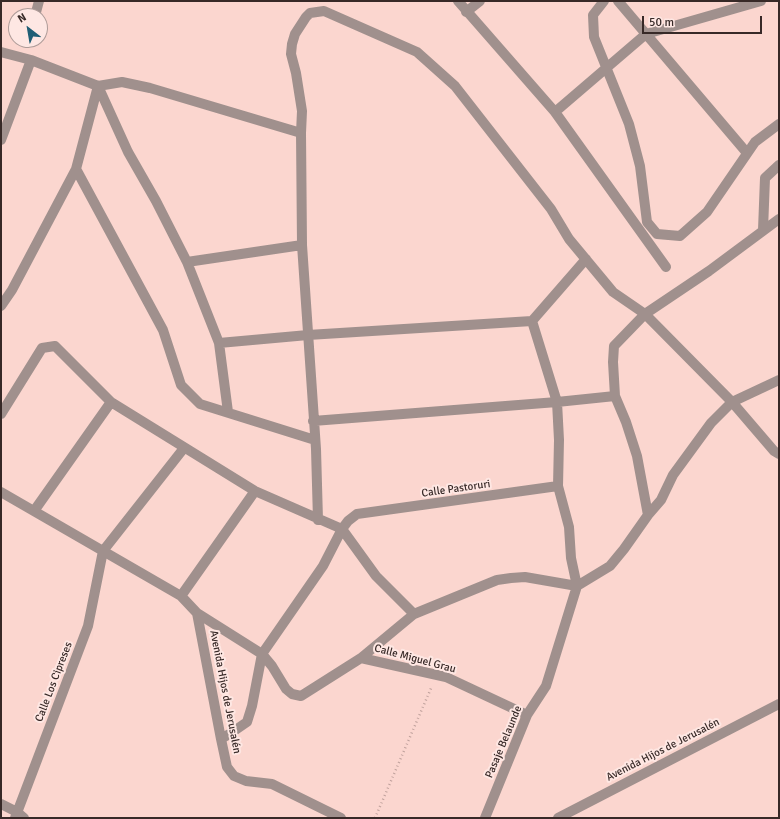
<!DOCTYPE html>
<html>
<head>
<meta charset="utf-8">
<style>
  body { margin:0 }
  #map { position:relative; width:780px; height:819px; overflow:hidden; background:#fbd6cf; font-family:Signika,sans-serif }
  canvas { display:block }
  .frame { position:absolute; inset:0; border:2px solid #372927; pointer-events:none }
  .north { position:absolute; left:8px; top:8px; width:40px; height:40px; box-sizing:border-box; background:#fee7e3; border:1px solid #ae9b98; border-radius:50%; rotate:329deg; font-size:11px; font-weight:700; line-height:16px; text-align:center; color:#372927 }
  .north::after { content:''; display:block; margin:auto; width:14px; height:18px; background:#205e75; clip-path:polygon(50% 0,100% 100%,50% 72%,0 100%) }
  .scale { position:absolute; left:642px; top:16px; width:120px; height:18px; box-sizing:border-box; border:2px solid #372927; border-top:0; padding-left:5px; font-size:12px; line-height:14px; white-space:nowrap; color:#372927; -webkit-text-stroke:3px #fee7e3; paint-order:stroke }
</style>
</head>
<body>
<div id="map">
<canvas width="780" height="819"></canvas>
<div class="frame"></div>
<div class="north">N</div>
<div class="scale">50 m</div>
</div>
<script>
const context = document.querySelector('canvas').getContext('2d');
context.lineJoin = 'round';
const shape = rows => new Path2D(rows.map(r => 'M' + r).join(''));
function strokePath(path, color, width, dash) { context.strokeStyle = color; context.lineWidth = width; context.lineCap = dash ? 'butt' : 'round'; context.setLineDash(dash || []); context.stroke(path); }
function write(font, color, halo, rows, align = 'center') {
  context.font = font + ' Signika,sans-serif'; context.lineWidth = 4; context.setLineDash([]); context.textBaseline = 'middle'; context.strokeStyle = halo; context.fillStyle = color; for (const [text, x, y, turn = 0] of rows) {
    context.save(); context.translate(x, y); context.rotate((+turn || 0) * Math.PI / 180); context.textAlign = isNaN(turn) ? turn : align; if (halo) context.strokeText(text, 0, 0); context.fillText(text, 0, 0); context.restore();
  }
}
const path = shape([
  [375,818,432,686]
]);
const minor = shape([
  [458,1,555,112,666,267],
  [604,1,593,15,594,37,629,124,640,166,647,222,657,234,680,236,707,212,755,142,779,124],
  [618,1,747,153],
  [466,12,480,1],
  [35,16,39,1],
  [1,52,31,60,98,86,122,82,150,88,301,133],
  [98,86,128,152,156,201,187,262,219,343,228,412],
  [555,112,646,34,761,1],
  [1,140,31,60],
  [76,169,163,330,181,385,200,404,315,440],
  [763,230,765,178,779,165],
  [187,262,302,245],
  [1,306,12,290,76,169,98,86],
  [219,343,308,335,532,321,586,259],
  [1,414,42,348,55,346,111,402,255,491,342,529,376,576,414,614],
  [313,421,557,402,615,396],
  [1,492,181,596,197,613,262,654,272,666,286,689,292,694,301,696,361,658,414,614,497,580,511,578,525,577,577,586,610,566,624,549,648,515,661,500,673,475,711,423,732,402,779,380],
  [34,511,111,402],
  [648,515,637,456,626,422,615,396,613,362,614,346,645,314,709,271,779,219],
  [318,520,316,449,302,245,301,133,302,111,296,73,291,54,292,44,295,34,306,17,310,13,324,11,417,52,455,86,551,209,569,239,613,292,645,314,732,402,774,451,779,454],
  [181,596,255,491],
  [197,613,221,739,227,767,234,776,246,781,272,784,341,818],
  [361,658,446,677,527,715],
  [221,739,231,733,247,722,252,706,262,654,323,566,342,529,348,521,357,514,558,486],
  [1,804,17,812,24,818],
  [15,818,88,626,103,551,184,448],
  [485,818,527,715,546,686,577,586,571,558,569,527,558,486,559,440,557,402,532,321],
  [558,818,779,704]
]);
const streetNames = [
  ["Calle Pastoruri",456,489,-8],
  ["Calle Miguel Grau",415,659,15],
  ["Calle Los Cipreses",54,682,-69],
  ["Avenida Hijos de Jerusalén",225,692,79],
  ["Pasaje Belaunde",504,742,-67],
  ["Avenida Hijos de Jerusalén",663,750,-27]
];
strokePath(path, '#c0a29d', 2.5, [1, 3]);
strokePath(minor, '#a0908d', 10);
write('11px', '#372927', '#fee7e3', streetNames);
</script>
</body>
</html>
